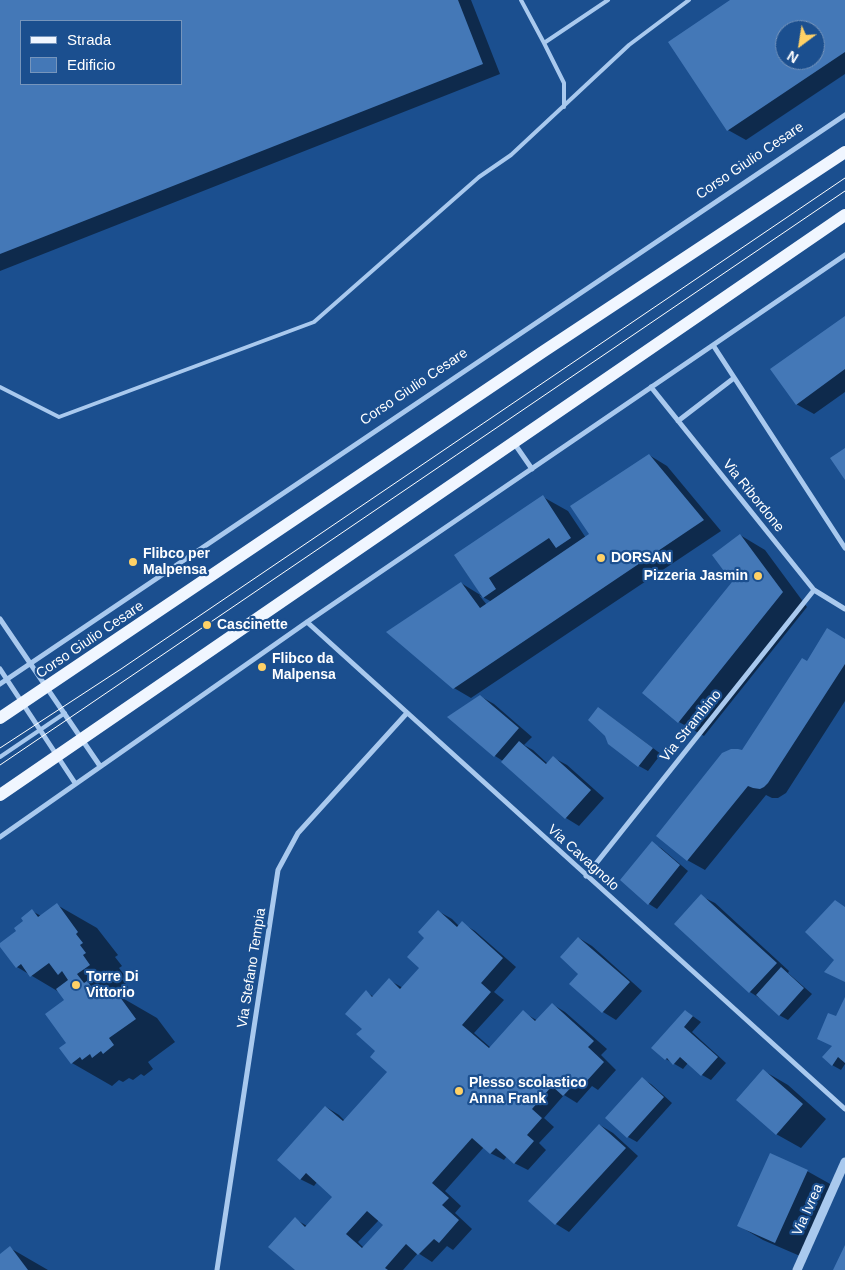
<!DOCTYPE html>
<html>
<head>
<meta charset="utf-8">
<style>
  body { margin:0 }
  #map { position:relative; width:845px; height:1270px; overflow:hidden; background:#1b4f8f; font-family:Helvetica,sans-serif }
  canvas { display:block }
  .legend { position:absolute; left:20px; top:20px; width:162px; height:65px; box-sizing:border-box; background:#1b4f8f; border:1px solid #7695bc; margin:0; padding:6px 9px; list-style:none; font-size:15px; color:#fff }
  .legend li { display:flex; align-items:center; gap:10px; height:25px }
  .legend b { width:25px; border:1px solid #7695bc }
  .north { position:absolute; left:775px; top:20px; width:50px; height:50px; box-sizing:border-box; background:#1b4f8f; border:1px solid #7695bc; border-radius:50%; rotate:211deg; font-size:14px; font-weight:700; line-height:20px; text-align:center; color:#fff }
  .north::after { content:''; display:block; margin:auto; width:18px; height:22px; background:#ffd166; clip-path:polygon(50% 0,100% 100%,50% 72%,0 100%) }
</style>
</head>
<body>
<div id="map">
<canvas width="845" height="1270"></canvas>
<ul class="legend">
<li><b style="height:6px;background:#f0f6ff"></b>Strada</li>
<li><b style="height:14px;background:#4478b7"></b>Edificio</li>
</ul>
<div class="north">N</div>
</div>
<script>
const context = document.querySelector('canvas').getContext('2d');
context.lineJoin = 'round';
function fillPath(path, color) { context.fillStyle = color; context.fill(path, 'evenodd'); }
const shape = rows => new Path2D(rows.map(r => 'M' + r).join(''));
function strokePath(path, color, width, dash) { context.strokeStyle = color; context.lineWidth = width; context.lineCap = dash ? 'butt' : 'round'; context.setLineDash(dash || []); context.stroke(path); }
function write(font, color, halo, rows, align = 'center') {
  context.font = font + ' Helvetica,sans-serif'; context.lineWidth = 4.5; context.setLineDash([]); context.textBaseline = 'middle'; context.strokeStyle = halo; context.fillStyle = color; for (const [text, x, y, turn = 0] of rows) {
    context.save(); context.translate(x, y); context.rotate((+turn || 0) * Math.PI / 180); context.textAlign = isNaN(turn) ? turn : align; if (halo) context.strokeText(text, 0, 0); context.fillText(text, 0, 0); context.restore();
  }
}
const shadow = shape([
  [0,0,471,0,500,74,0,271],
  [21,21,181,21,181,84,21,84],
  [733,0,845,0,845,74,746,140,728,130],
  [785,30,815,30,815,60,785,60],
  [845,317,845,392,814,414,796,404],
  [649,455,667,466,721,531,471,698,454,688,461,583,482,596,455,556,543,497,568,511,586,538,591,534],
  [479,595,492,602,487,605],
  [740,535,765,550,807,607,704,736,679,722,733,582],
  [845,639,845,701,786,793,778,798,772,798,766,795,705,870,687,860,743,752,808,663],
  [480,696,494,704,532,737,524,745,533,750,548,764,554,758,567,765,604,798,579,826,566,818,503,761,495,756],
  [607,714,661,754,648,771,639,766,609,744],
  [652,843,661,848,688,871,657,909,649,904],
  [701,896,715,903,789,971,788,973,812,994,788,1020,779,1015,761,999,750,992,676,924],
  [57,905,97,928,118,955,115,957,122,966,119,968,125,976,122,979,129,988,119,996,157,1018,175,1042,148,1062,153,1069,144,1076,141,1074,133,1080,129,1078,123,1082,119,1080,112,1086,72,1063,68,1043,65,1000,59,992,17,967,0,944,18,931,32,911,41,916],
  [438,911,452,919,459,926,462,923,475,931,516,967,494,992,504,1000,474,1033,491,1048,523,1012,538,1021,552,1004,565,1012,607,1049,601,1055,616,1070,598,1090,592,1086,577,1103,564,1095,544,1118,554,1127,539,1143,546,1150,528,1170,514,1163,507,1156,504,1160,490,1153,484,1147,445,1191,461,1206,455,1213,472,1229,453,1250,447,1246,432,1262,418,1253,403,1270,297,1270,295,1219,307,1226,334,1197,317,1182,314,1186,300,1179,326,1107,339,1115,345,1121,389,1072,363,1029,366,992,374,997,389,980,403,988,421,968,426,937],
  [379,1220,385,1225,364,1248,358,1242],
  [579,938,592,946,642,991,616,1020,603,1012,580,974],
  [845,1000,845,1064,841,1070,832,1065,837,1018],
  [686,1011,694,1017,701,1022,692,1032,726,1063,711,1080,702,1075,688,1063,683,1069,666,1059,653,1048],
  [764,1071,788,1085,826,1119,801,1148,776,1134],
  [642,1079,651,1084,672,1103,637,1142,628,1137,607,1117],
  [600,1125,613,1133,638,1156,569,1232,556,1224,530,1201],
  [807,1171,832,1185,800,1256,763,1240,739,1226],
  [10,1248,48,1270,0,1270,0,1255]
]);
const building = shape([
  [0,0,458,0,483,64,0,254],
  [21,21,181,21,181,84,21,84],
  [730,0,845,0,845,52,727,131,668,42],
  [785,30,815,30,815,60,785,60],
  [845,316,845,369,796,405,770,369],
  [845,448,845,480,830,458],
  [649,454,704,520,453,689,386,632,461,582,480,608,589,534,570,506],
  [543,495,571,538,556,548,549,538,489,578,496,589,483,598,454,555],
  [740,534,783,592,678,723,642,693,732,582,712,555],
  [827,628,845,639,845,664,768,783,764,787,760,789,753,788,748,786,687,861,656,836,722,753,731,749,738,749,742,750,802,658,807,661],
  [480,695,519,728,494,757,447,717],
  [598,707,653,748,638,767,608,744,605,736,588,720],
  [519,741,546,764,553,756,591,790,565,819,501,762],
  [652,841,680,865,648,905,620,880],
  [701,894,777,963,749,993,674,924],
  [835,900,845,907,845,982,824,972,834,960,805,932],
  [57,903,78,932,76,934,83,943,80,945,86,953,83,955,90,965,77,974,84,983,87,981,94,990,97,988,104,997,107,994,110,999,117,993,136,1019,109,1038,114,1045,103,1054,101,1051,92,1058,90,1054,82,1060,80,1057,71,1064,59,1048,66,1043,45,1014,64,1000,56,989,68,980,62,971,58,975,49,963,30,977,21,964,16,968,0,947,0,943,16,931,14,928,23,921,21,918,32,909,38,917],
  [438,910,457,927,462,921,503,958,481,983,491,992,462,1025,489,1048,523,1010,535,1021,552,1003,594,1041,588,1047,604,1062,584,1084,579,1079,563,1096,552,1086,532,1109,542,1118,527,1135,534,1141,514,1164,496,1148,490,1154,472,1138,432,1183,449,1198,442,1205,459,1220,439,1243,434,1239,418,1255,406,1244,385,1268,388,1270,295,1270,268,1247,295,1217,305,1227,332,1197,306,1173,300,1180,277,1160,325,1106,343,1121,387,1072,370,1057,375,1051,356,1034,362,1029,345,1014,366,990,372,997,389,978,400,989,419,968,407,957,424,938,418,932],
  [367,1211,383,1225,362,1248,346,1234],
  [578,937,630,982,602,1013,569,984,578,974,560,957],
  [781,967,804,988,779,1016,756,995],
  [845,997,845,1063,838,1057,832,1066,822,1057,832,1046,817,1039,828,1013,836,1016],
  [685,1010,693,1016,684,1027,718,1057,701,1076,680,1057,673,1065,667,1058,665,1060,651,1048],
  [763,1069,803,1104,776,1135,736,1100],
  [642,1077,664,1097,627,1138,605,1118],
  [599,1124,626,1148,555,1225,528,1201],
  [770,1153,808,1170,775,1243,737,1226],
  [845,1245,845,1270,833,1270],
  [10,1246,28,1270,0,1270,0,1254]
]);
const service = shape([
  [521,0,544,43,564,83,564,107],
  [544,43,608,0],
  [0,387,59,417,314,322,479,177,511,155,629,45,689,0],
  [0,757,65,713]
]);
const minor = shape([
  [713,345,845,548],
  [651,387,814,590,845,609],
  [678,421,734,378],
  [514,443,532,469],
  [0,619,100,766],
  [307,622,845,1109],
  [0,669,75,783],
  [0,684,845,115],
  [0,837,307,622,845,255],
  [586,876,814,590],
  [217,1270,278,870,298,833,407,713]
]);
const tertiary = shape([
  [797,1270,845,1162]
]);
const primary = shape([
  [0,718,544,351,845,152],
  [0,795,845,215]
]);
const tram = shape([
  [0,748,121,669,845,178],
  [0,765,68,719,845,191]
]);
const markers = [
  [601,558,5,"#ffd166"],
  [133,562,5,"#ffd166"],
  [758,576,5,"#ffd166"],
  [207,625,5,"#ffd166"],
  [262,667,5,"#ffd166"],
  [76,985,5,"#ffd166"],
  [459,1091,5,"#ffd166"]
];
const streetNames = [
  ["Corso Giulio Cesare",750,161,-34],
  ["Corso Giulio Cesare",414,387,-34],
  ["Via Ribordone",753,496,51],
  ["Corso Giulio Cesare",90,640,-34],
  ["Via Strambino",691,726,-51],
  ["Via Cavagnolo",583,858,42],
  ["Via Stefano Tempia",252,968,-81],
  ["Via Ivrea",808,1210,-66]
];
const poiNames = [
  ["Flibco per",143,554],
  ["Malpensa",143,570],
  ["DORSAN",611,558],
  ["Pizzeria Jasmin",748,576,"right"],
  ["Cascinette",217,625],
  ["Flibco da",272,659],
  ["Malpensa",272,675],
  ["Torre Di",86,977],
  ["Vittorio",86,993],
  ["Plesso scolastico",469,1083],
  ["Anna Frank",469,1099]
];
fillPath(shadow, '#0007');
fillPath(building, '#4478b7');
strokePath(service, '#a9c9ee', 4);
strokePath(minor, '#a9c9ee', 5);
strokePath(tertiary, '#a9c9ee', 9);
strokePath(primary, '#f0f6ff', 12);
strokePath(tram, '#fff', 1);
for (const [x, y, r, color] of markers) { const dot = new Path2D(); dot.arc(x, y, r, 0, 2 * Math.PI); context.fillStyle = color; context.fill(dot); strokePath(dot, '#1b4f8f', 2); }
write('14px', '#fff', '#1b4f8f', streetNames);
write('bold 14px', '#fff', '#1b4f8f', poiNames, 'left');
</script>
</body>
</html>
